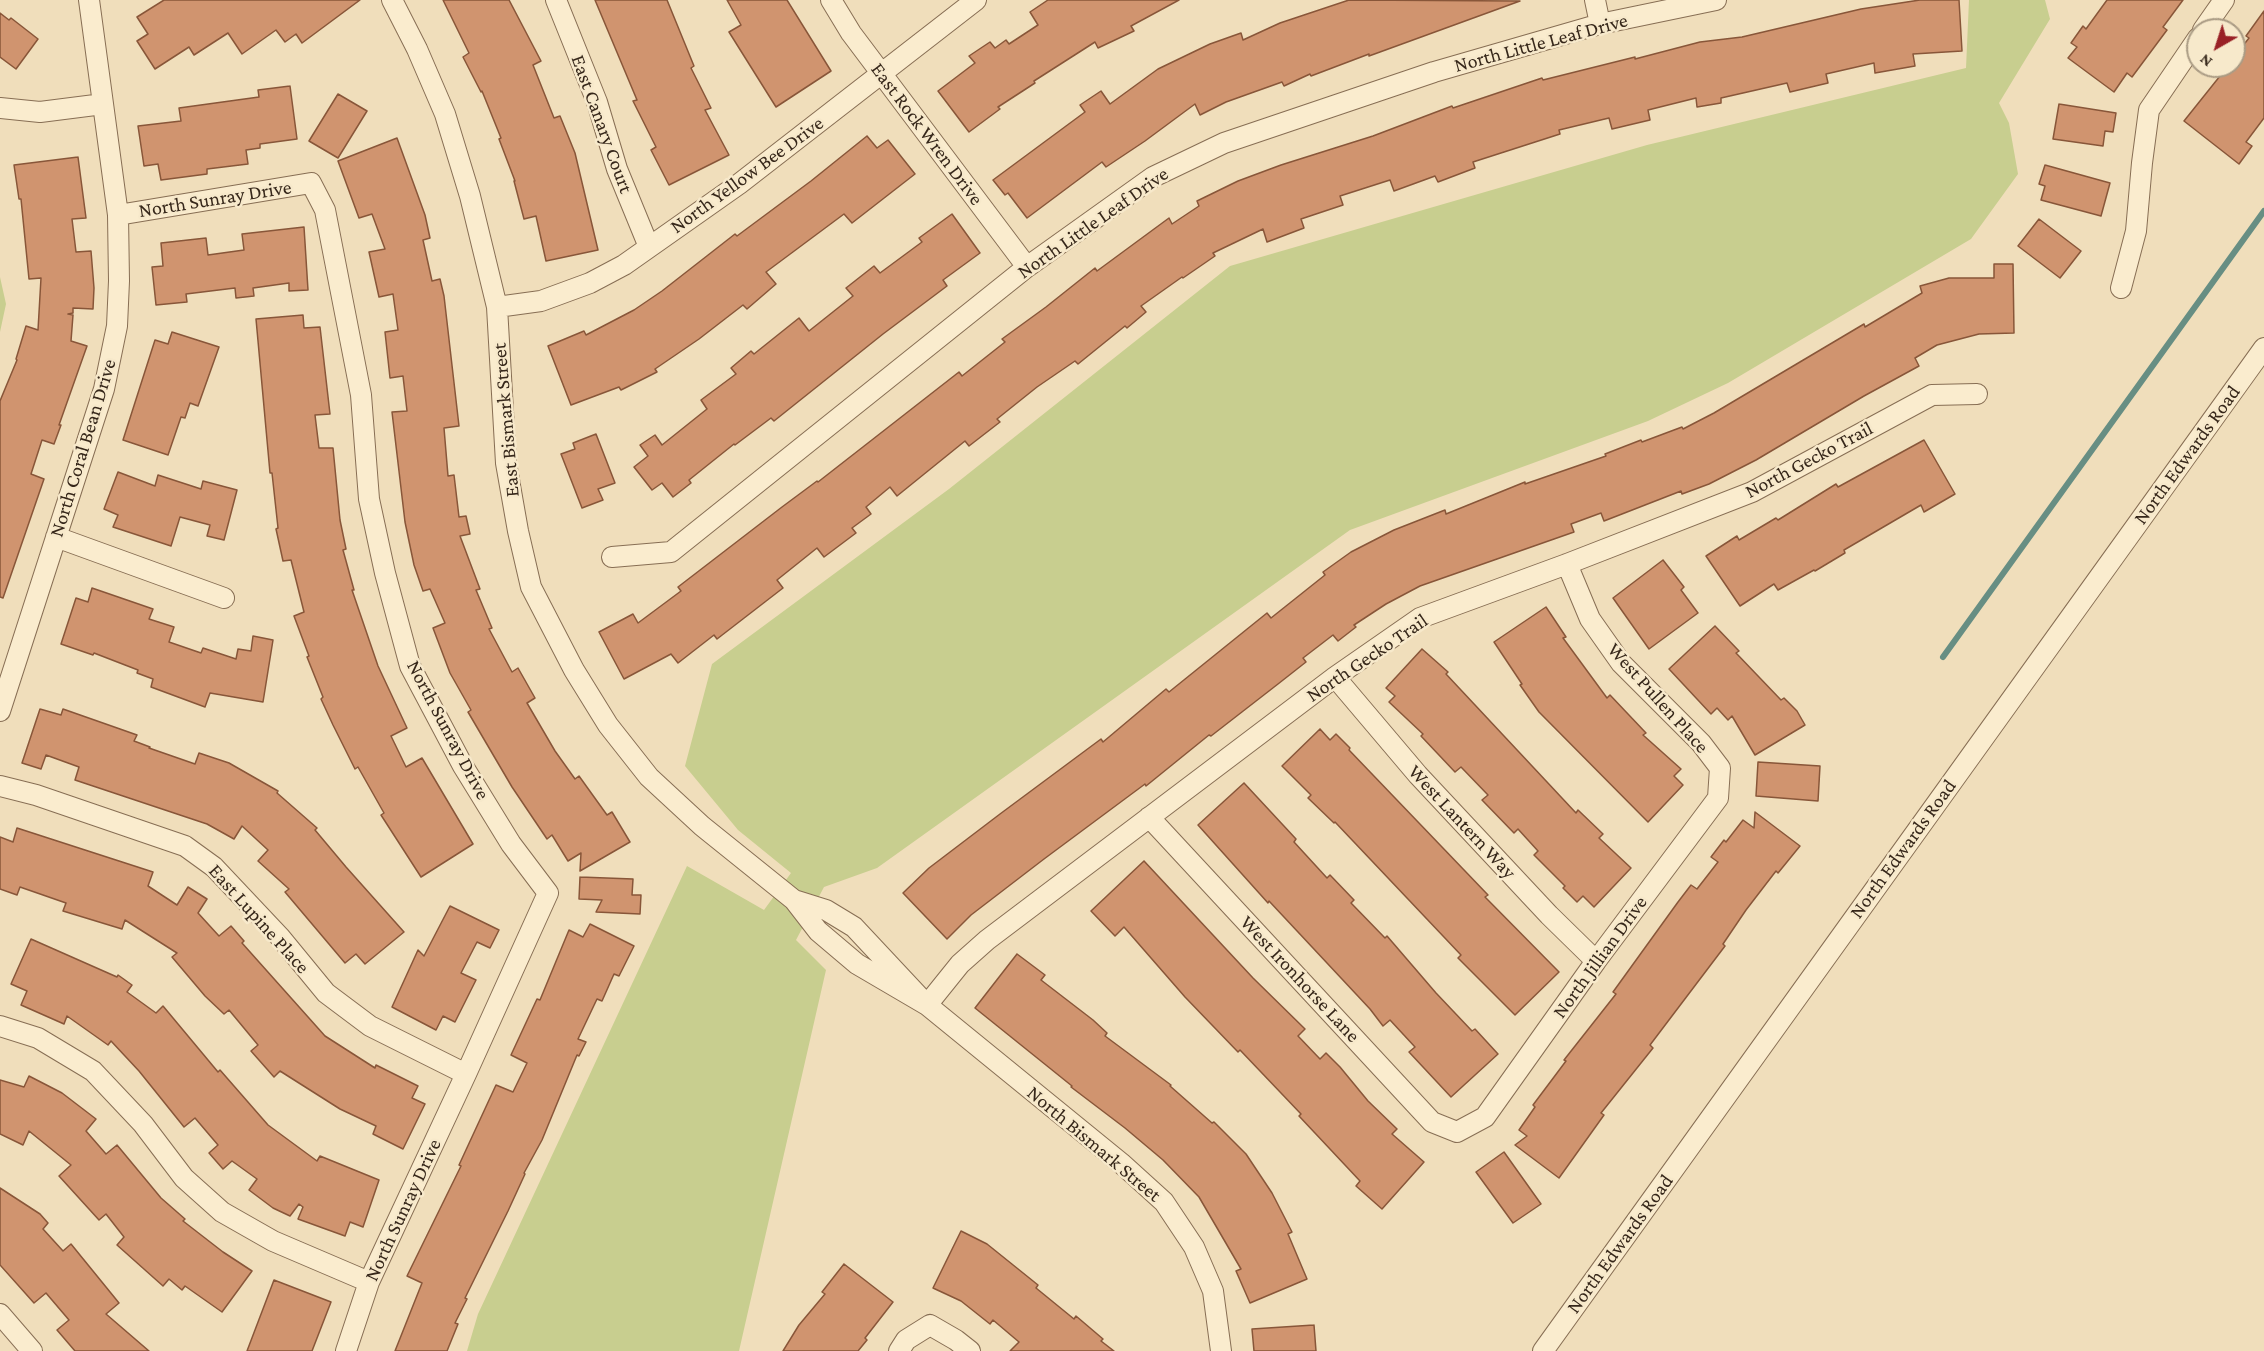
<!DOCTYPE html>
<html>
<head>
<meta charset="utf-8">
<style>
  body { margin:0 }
  #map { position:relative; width:2264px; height:1351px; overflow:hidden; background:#f0debb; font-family:"Crimson Pro",serif }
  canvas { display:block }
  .north { position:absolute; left:2186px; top:18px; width:60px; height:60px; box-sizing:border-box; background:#f7e9cb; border:2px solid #aa9b84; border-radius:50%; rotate:219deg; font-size:16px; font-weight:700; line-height:24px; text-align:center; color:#36271a }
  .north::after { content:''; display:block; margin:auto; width:21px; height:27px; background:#992126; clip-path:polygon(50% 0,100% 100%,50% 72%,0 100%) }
</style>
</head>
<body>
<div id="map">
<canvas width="2264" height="1351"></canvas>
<div class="north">N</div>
</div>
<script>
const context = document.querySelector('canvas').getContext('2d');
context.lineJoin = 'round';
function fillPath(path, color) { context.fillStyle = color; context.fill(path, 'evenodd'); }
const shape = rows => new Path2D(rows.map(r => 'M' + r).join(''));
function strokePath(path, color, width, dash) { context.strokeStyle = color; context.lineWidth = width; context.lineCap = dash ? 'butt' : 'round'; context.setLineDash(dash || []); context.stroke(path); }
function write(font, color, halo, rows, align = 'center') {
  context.font = font + ' "Crimson Pro",serif'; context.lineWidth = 5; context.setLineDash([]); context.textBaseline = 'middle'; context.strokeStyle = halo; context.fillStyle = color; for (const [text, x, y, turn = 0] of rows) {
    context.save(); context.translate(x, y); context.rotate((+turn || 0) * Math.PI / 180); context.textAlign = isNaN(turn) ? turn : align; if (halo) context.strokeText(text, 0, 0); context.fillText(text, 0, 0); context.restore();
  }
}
const green = shape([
  [1969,0,2045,0,2050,19,1999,103,2009,123,2018,174,1971,239,1728,383,1648,421,1350,530,877,868,824,887,796,940,826,970,739,1351,467,1351,478,1314,687,866,764,910,791,873,738,830,685,766,712,664,949,489,1230,266,1647,145,1966,68],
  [0,277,6,304,0,332]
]);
const stream = shape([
  [1943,657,2264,211]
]);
const building = shape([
  [164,0,360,0,302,43,296,34,285,42,276,30,242,54,228,33,194,55,189,47,155,69,137,41,148,34,137,17,164,0],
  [443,0,509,0,541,61,533,65,554,118,560,116,575,153,598,250,546,261,536,216,524,219,514,181,515,181,499,139,501,138,482,91,481,92,463,57,469,53,443,0],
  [595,0,667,0,694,66,691,68,711,108,705,110,729,155,669,185,651,150,656,147,633,101,637,100,595,0],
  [727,0,787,0,831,71,776,107,729,32,741,25,727,0],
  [1048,0,1179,0,1131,26,1134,31,1098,48,1095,42,1034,81,1035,83,998,107,1000,109,969,132,938,91,975,63,969,56,990,42,995,48,1006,40,1009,44,1038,25,1030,12,1048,0],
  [1349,0,1520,1,1369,56,1369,54,1311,76,1310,74,1284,86,1282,82,1226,102,1200,115,1195,104,1145,141,1106,167,1102,162,1027,218,1008,193,1005,195,993,180,1085,112,1080,105,1101,91,1110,104,1158,69,1210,44,1241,33,1243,40,1280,23,1349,0],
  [1920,0,1959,0,1962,51,1913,54,1915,66,1875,73,1874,63,1826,74,1828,83,1790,92,1787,83,1721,98,1721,103,1697,107,1696,98,1648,110,1650,120,1612,129,1609,118,1559,130,1560,134,1473,162,1475,168,1438,182,1435,176,1394,191,1390,180,1340,196,1343,205,1301,219,1304,228,1267,242,1263,229,1213,253,1215,256,1183,278,1182,277,1141,306,1146,312,1127,328,1125,326,1078,364,1075,361,1037,387,997,419,1000,422,969,446,965,441,897,496,890,487,866,507,871,514,852,528,856,533,824,557,817,548,777,580,783,588,717,639,714,635,678,663,671,654,624,679,599,632,633,614,638,623,681,591,678,587,782,507,817,481,818,482,959,372,962,376,1005,342,1002,339,1046,307,1095,268,1097,271,1169,218,1172,224,1199,206,1197,201,1238,181,1281,165,1373,136,1452,106,1453,108,1542,78,1543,80,1635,57,1635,59,1700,42,1742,37,1861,9,1920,0],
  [2107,0,2183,0,2163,27,2167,30,2132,77,2127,73,2114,92,2068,58,2077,47,2071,43,2083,26,2086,29,2107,0],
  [2264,11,2264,118,2246,142,2252,146,2239,164,2184,121,2228,66,2234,66,2234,57,2249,38,2246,36,2264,11],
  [0,13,9,20,11,18,38,39,16,69,0,57,0,13],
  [290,86,297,139,260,144,260,148,246,150,248,164,207,169,207,174,161,180,158,164,144,166,138,126,181,121,179,108,259,97,258,90,290,86],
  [338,94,367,111,338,158,309,141,338,94],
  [2059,104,2116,113,2113,132,2105,131,2103,146,2053,139,2059,104],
  [867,136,877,148,888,140,915,174,852,223,844,214,766,272,776,284,747,309,743,305,699,339,655,369,657,372,621,390,619,387,571,405,548,346,584,331,586,335,634,310,662,291,735,234,737,236,811,181,867,136],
  [397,138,425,215,430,238,423,240,432,281,440,279,444,296,459,426,444,428,448,476,454,475,459,517,466,516,470,534,460,536,480,589,476,590,492,628,489,629,512,672,518,668,535,698,527,703,555,751,575,779,579,776,607,815,612,812,630,842,580,871,581,853,568,861,552,835,547,839,512,787,468,712,471,710,450,673,433,628,445,623,430,589,423,591,414,565,405,522,392,412,407,411,403,376,390,378,385,332,398,330,393,294,379,297,369,252,385,249,372,214,359,218,338,161,397,138],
  [78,157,86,218,72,219,76,252,91,251,94,288,93,309,73,308,73,313,68,314,73,315,71,341,87,346,59,425,61,425,54,444,42,440,31,474,44,479,3,598,0,597,0,401,17,360,16,359,26,326,38,330,41,278,29,279,21,199,19,199,14,165,78,157],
  [2045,165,2110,183,2101,216,2041,200,2045,186,2039,184,2045,165],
  [952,214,980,253,943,280,947,286,883,334,774,421,771,418,735,445,734,444,689,480,691,483,673,497,662,483,652,490,634,467,648,456,640,445,655,435,662,445,707,409,701,400,736,374,731,368,751,351,754,354,799,318,809,331,853,296,846,288,874,266,880,273,922,242,919,238,952,214],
  [2039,219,2081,251,2060,278,2018,246,2039,219],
  [304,227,308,290,289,291,289,283,253,288,254,296,236,298,235,288,186,294,187,302,156,305,152,267,163,266,161,243,206,238,208,255,244,250,242,234,304,227],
  [1994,264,2013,264,2014,333,1979,334,1937,345,1915,358,1919,366,1864,396,1756,460,1709,484,1682,494,1681,491,1604,521,1601,513,1571,524,1574,532,1420,586,1386,604,1354,625,1356,627,1338,641,1333,635,1303,658,1306,662,1278,684,1211,736,1209,735,1146,786,1145,784,1044,859,971,915,947,939,903,893,929,868,1000,814,1101,739,1103,742,1166,689,1169,692,1267,613,1271,618,1325,575,1323,572,1351,552,1394,530,1445,510,1446,514,1525,482,1525,484,1606,456,1605,454,1641,440,1642,442,1682,427,1683,429,1714,413,1864,324,1865,327,1922,293,1920,286,1949,278,1994,278,1994,264],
  [303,315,304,328,320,327,330,414,315,415,319,448,333,448,340,520,346,549,343,550,354,590,352,590,378,666,407,728,391,736,406,767,422,758,473,844,421,877,381,815,384,813,358,767,355,769,333,725,321,699,323,697,307,657,309,656,294,616,304,612,291,560,283,561,276,529,278,528,272,473,270,473,256,319,303,315],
  [172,332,219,347,198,406,190,403,185,418,181,417,168,455,123,440,155,340,168,344,172,332],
  [596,434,615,483,598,489,603,500,582,508,561,454,575,449,573,443,596,434],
  [1924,440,1955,494,1924,512,1921,505,1844,550,1845,553,1815,571,1814,570,1778,590,1774,584,1740,606,1706,556,1737,536,1739,540,1776,518,1778,520,1836,484,1838,487,1924,440],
  [118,472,155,486,158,475,201,489,203,481,237,490,224,540,207,536,210,525,180,517,171,546,113,527,118,515,104,509,118,472],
  [1663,560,1684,587,1681,590,1698,613,1649,649,1613,598,1663,560],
  [92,588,153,609,149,619,174,627,169,642,201,653,203,648,236,659,238,649,251,651,253,636,273,640,263,702,210,693,205,707,151,687,153,679,137,673,138,670,94,653,93,655,61,644,76,598,88,602,92,588],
  [1546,607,1566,637,1563,638,1607,698,1610,695,1646,733,1643,735,1681,769,1674,776,1683,785,1648,822,1539,712,1520,685,1522,684,1494,642,1546,607],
  [1715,626,1739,651,1736,653,1781,700,1784,698,1797,711,1805,725,1755,755,1732,716,1728,720,1717,708,1711,714,1669,669,1715,626],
  [1422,649,1448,672,1446,674,1576,813,1578,810,1603,834,1599,838,1631,868,1594,907,1583,896,1577,902,1563,888,1565,886,1534,855,1538,851,1518,829,1514,833,1482,800,1488,795,1461,767,1455,772,1421,736,1423,734,1389,702,1395,696,1386,688,1422,649],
  [40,709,61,715,63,709,120,729,137,735,134,741,150,747,149,748,195,764,199,753,229,763,278,791,277,793,317,828,315,830,346,867,404,932,365,964,356,954,345,963,285,892,289,889,258,861,268,850,242,826,234,839,207,824,75,780,79,767,46,755,41,769,22,763,40,709],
  [1320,729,1330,740,1336,734,1350,748,1349,750,1488,895,1485,897,1559,972,1515,1015,1458,958,1461,955,1335,822,1334,823,1308,798,1311,795,1282,766,1320,729],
  [1758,762,1820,766,1818,801,1756,796,1758,762],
  [1244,783,1296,839,1294,842,1327,878,1330,875,1354,900,1351,903,1385,938,1387,936,1436,993,1472,1031,1475,1029,1498,1054,1451,1097,1409,1052,1415,1047,1390,1020,1383,1026,1370,1009,1269,901,1268,903,1198,825,1244,783],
  [1755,812,1800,846,1778,873,1776,871,1746,910,1723,944,1725,946,1650,1045,1653,1048,1601,1113,1604,1115,1559,1178,1515,1145,1527,1136,1519,1130,1535,1107,1533,1105,1566,1061,1564,1060,1616,994,1613,992,1678,902,1691,885,1697,889,1718,862,1711,857,1724,840,1726,842,1743,820,1754,828,1755,812],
  [17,828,153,872,148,886,177,905,188,887,207,899,198,913,219,936,231,926,244,941,242,943,325,1036,375,1068,376,1065,418,1086,412,1098,425,1104,403,1149,373,1134,376,1126,340,1109,280,1071,274,1077,251,1051,258,1045,229,1010,224,1014,205,996,172,957,177,953,125,920,122,929,63,911,66,903,20,887,17,895,0,889,0,837,13,842,17,828],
  [1144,861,1253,978,1305,1029,1298,1036,1320,1059,1326,1053,1340,1067,1368,1101,1397,1129,1392,1134,1424,1162,1382,1209,1356,1186,1360,1181,1299,1116,1301,1114,1240,1050,1238,1052,1185,997,1124,927,1115,936,1091,911,1144,861],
  [580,877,633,879,632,895,641,895,640,914,596,912,602,900,579,899,580,877],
  [450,906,499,930,490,948,477,942,461,973,476,980,455,1022,443,1016,436,1030,392,1007,418,950,424,956,450,906],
  [590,924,634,946,619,976,614,974,602,1001,597,999,578,1039,586,1042,579,1056,577,1055,542,1140,524,1173,525,1174,508,1211,465,1298,467,1299,455,1323,458,1324,447,1351,395,1351,422,1283,407,1276,461,1166,459,1165,496,1085,513,1092,527,1063,511,1055,537,999,540,1000,569,930,583,937,590,924],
  [31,939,117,977,118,975,132,985,127,992,156,1013,163,1006,218,1072,220,1070,268,1125,317,1161,320,1156,379,1180,363,1227,350,1222,345,1236,298,1219,303,1207,299,1204,290,1216,273,1208,249,1190,257,1179,232,1161,223,1169,209,1153,218,1145,195,1118,184,1127,139,1071,111,1041,108,1045,67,1016,64,1024,21,1005,27,991,11,984,31,939],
  [1017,954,1045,975,1041,980,1093,1020,1107,1033,1105,1036,1171,1085,1170,1086,1212,1123,1214,1122,1246,1154,1272,1193,1292,1232,1288,1234,1307,1279,1250,1303,1236,1271,1241,1269,1199,1197,1163,1160,1125,1128,1071,1087,1072,1086,975,1008,1017,954],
  [29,1076,62,1093,96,1119,86,1131,106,1154,117,1145,161,1198,185,1219,183,1221,223,1252,252,1271,222,1312,185,1286,182,1290,169,1279,163,1286,117,1245,124,1237,106,1214,99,1220,59,1176,71,1165,29,1131,23,1145,0,1134,0,1080,24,1087,29,1076],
  [1504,1152,1541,1204,1513,1223,1476,1172,1504,1152],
  [0,1188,40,1214,48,1223,43,1229,63,1251,71,1244,119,1303,106,1314,149,1351,75,1351,57,1330,69,1320,46,1293,34,1303,0,1265,0,1188],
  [961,1231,987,1244,1038,1285,1036,1288,1074,1319,1076,1316,1103,1339,1101,1341,1114,1351,1010,1351,1019,1342,993,1320,990,1324,961,1301,933,1288,961,1231],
  [844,1264,893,1302,865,1338,867,1340,858,1351,783,1351,799,1325,825,1294,822,1292,844,1264],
  [274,1280,331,1302,312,1351,247,1351,274,1280],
  [1314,1325,1316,1351,1254,1351,1252,1329,1314,1325]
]);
const minor = shape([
  [392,0,417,49,445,114,470,196,497,307,506,463,518,531,531,587,574,670,608,725,649,777,702,826,794,900,818,931,857,964,927,1005],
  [556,0,597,102,617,169,649,247],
  [831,0,851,33,1027,267],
  [1595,0,1600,24],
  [2203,30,2224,0],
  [0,108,40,112,103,104],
  [118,215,311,183,325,210,361,395,369,499,385,573,410,666,463,766,511,844,548,893,466,1074,369,1282,346,1351],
  [2121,288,2136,231,2142,163,2149,110,2198,38],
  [497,307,541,301,590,283,624,265,739,184,976,0],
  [56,537,224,598],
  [612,557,671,552,1027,267,1153,177,1224,143,1434,72,1600,24,1716,0],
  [1335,677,1418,775,1549,915,1596,961],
  [0,711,104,389,117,326,119,281,118,215,89,0],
  [0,786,36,795,185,846,214,867,280,937,326,993,370,1026,466,1074],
  [1149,817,1432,1122,1457,1132,1485,1117,1596,961,1718,798,1720,768,1701,743,1621,663,1590,619,1567,564],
  [794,900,826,910,854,927,927,1005,1121,1163,1164,1202,1194,1247,1213,1291,1221,1351],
  [927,1005,960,964,987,940,1335,677,1420,618,1567,564,1752,492,1932,395,1977,394],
  [0,1026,38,1038,93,1071,143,1124,184,1178,222,1212,273,1241,369,1282],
  [0,1314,32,1351],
  [899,1351,906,1340,930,1325,956,1340,970,1351],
  [1543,1351,2264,348]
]);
const streetNames = [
  ["North Little Leaf Drive",1541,43,-15],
  ["East Canary Court",602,124,70],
  ["East Rock Wren Drive",927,134,53],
  ["North Yellow Bee Drive",747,175,-36],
  ["North Sunray Drive",215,199,-9],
  ["North Little Leaf Drive",1093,223,-35],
  ["East Bismark Street",506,420,-95],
  ["North Coral Bean Drive",83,448,-73],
  ["North Edwards Road",2187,455,-54],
  ["North Gecko Trail",1809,460,-28],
  ["North Gecko Trail",1367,658,-34],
  ["West Pullen Place",1658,698,48],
  ["North Sunray Drive",448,730,62],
  ["West Lantern Way",1462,822,47],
  ["North Edwards Road",1903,849,-54],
  ["East Lupine Place",259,919,48],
  ["North Jillian Drive",1600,957,-54],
  ["West Ironhorse Lane",1300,979,47],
  ["North Bismark Street",1094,1144,40],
  ["North Sunray Drive",403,1210,-65],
  ["North Edwards Road",1620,1244,-54]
];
fillPath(green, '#c8ce8f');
strokePath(stream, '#678e83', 6);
fillPath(building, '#d0946f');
strokePath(building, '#885639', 1.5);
strokePath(minor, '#876e54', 22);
strokePath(minor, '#faecce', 20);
write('20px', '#36271a', '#f7e9cb', streetNames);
</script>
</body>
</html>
